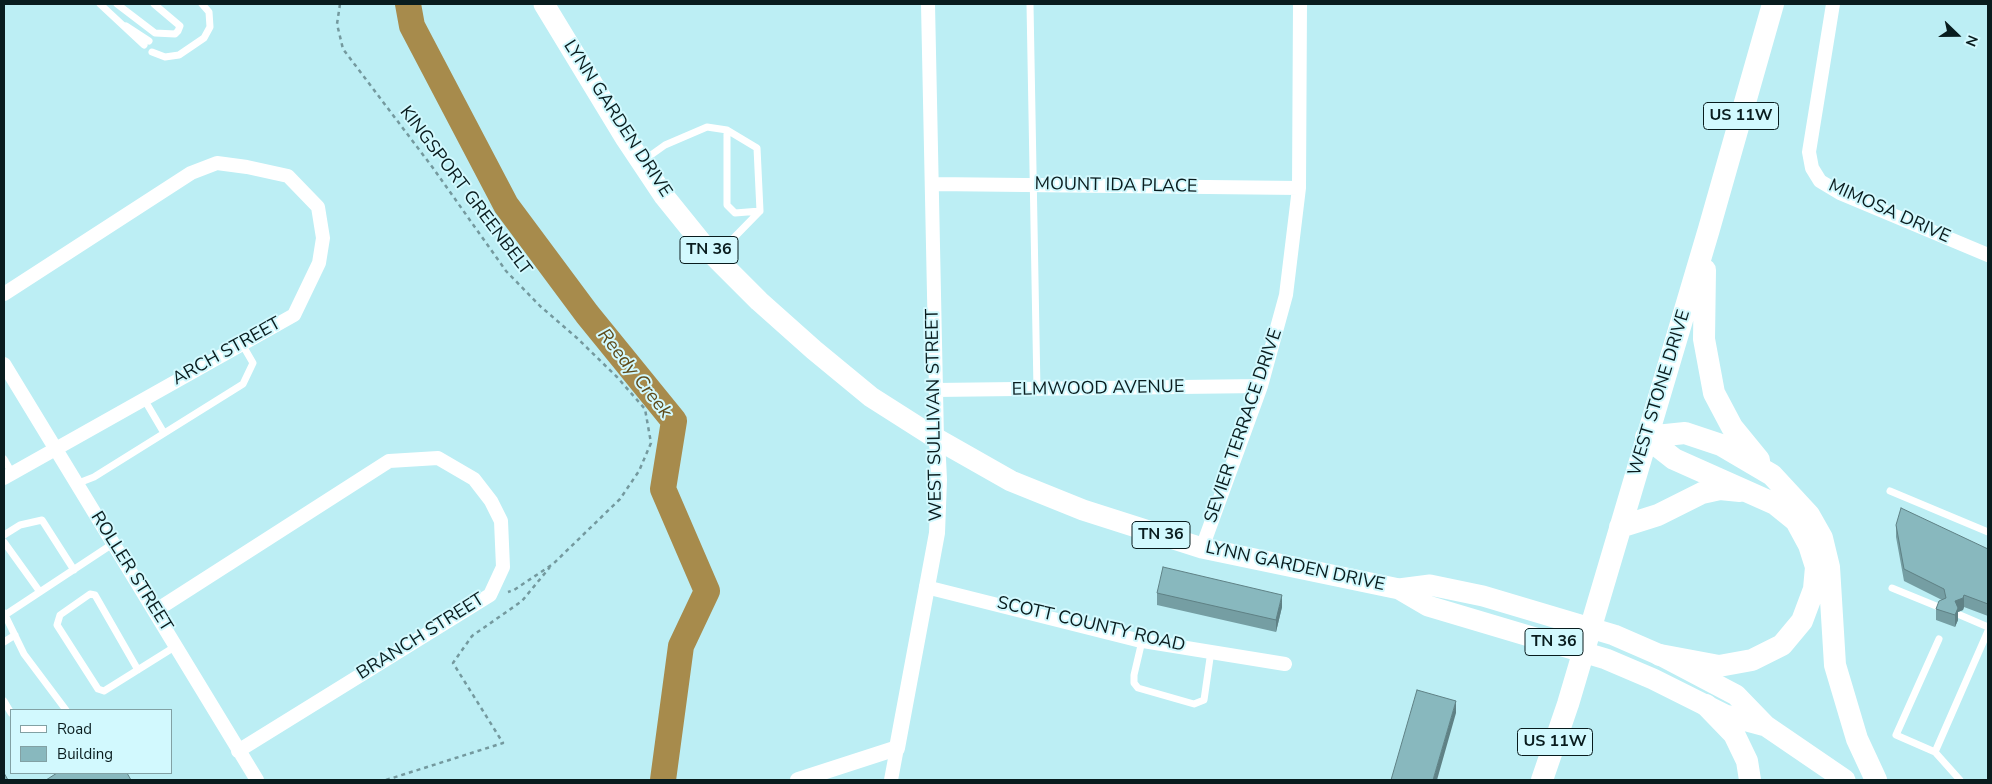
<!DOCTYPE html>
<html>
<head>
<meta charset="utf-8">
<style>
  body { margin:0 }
  #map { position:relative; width:1992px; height:784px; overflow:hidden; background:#bceef4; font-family:"Nunito Sans",sans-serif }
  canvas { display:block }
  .frame { position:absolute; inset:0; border:5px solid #091c1e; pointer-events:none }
  .legend { position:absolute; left:10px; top:709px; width:162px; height:65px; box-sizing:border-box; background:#d2f9fe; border:1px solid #82a1a4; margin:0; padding:6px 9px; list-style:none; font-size:15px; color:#091c1e }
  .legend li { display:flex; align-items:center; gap:10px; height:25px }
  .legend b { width:25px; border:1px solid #82a1a4 }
  .north { position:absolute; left:1932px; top:10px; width:50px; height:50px; -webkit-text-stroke:4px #d2f9fe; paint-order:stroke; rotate:112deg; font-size:14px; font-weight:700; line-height:20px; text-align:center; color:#091c1e }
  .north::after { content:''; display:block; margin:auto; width:18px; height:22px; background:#091c1e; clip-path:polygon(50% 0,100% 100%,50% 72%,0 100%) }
</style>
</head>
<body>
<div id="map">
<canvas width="1992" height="784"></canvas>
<div class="frame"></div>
<ul class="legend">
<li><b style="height:6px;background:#fff"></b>Road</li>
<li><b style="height:14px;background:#88b8be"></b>Building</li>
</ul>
<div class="north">N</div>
</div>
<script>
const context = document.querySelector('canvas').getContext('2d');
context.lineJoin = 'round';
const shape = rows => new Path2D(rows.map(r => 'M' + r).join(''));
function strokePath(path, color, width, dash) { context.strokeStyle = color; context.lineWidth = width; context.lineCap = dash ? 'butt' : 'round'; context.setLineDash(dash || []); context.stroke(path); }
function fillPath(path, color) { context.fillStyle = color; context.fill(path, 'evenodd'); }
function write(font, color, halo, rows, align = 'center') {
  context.font = font + ' "Nunito Sans",sans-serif'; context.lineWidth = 4; context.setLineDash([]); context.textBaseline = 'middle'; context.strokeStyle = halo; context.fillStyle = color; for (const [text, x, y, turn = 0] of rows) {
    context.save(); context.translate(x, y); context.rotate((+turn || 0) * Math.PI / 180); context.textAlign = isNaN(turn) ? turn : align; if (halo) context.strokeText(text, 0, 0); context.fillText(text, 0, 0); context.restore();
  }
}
const river = shape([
  [408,4,412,26,506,205,587,314,674,421,663,489,707,591,681,646,663,780]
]);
const path = shape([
  [340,4,337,24,343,49,433,168,506,271,540,306,577,338,617,377,645,409,651,443,639,471,620,499,553,564,514,590,508,592],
  [386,780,503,743,453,663,472,636,522,601,550,567]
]);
const service = shape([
  [100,4,144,45],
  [117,4,155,33,175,34,178,31,180,26,154,4],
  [1030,4,1037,390],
  [126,26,149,41],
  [152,52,165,57,179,55,204,38,210,27,209,12,202,4],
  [727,130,727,205,735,213,760,211],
  [644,160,665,145,707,127,727,130,757,148,760,211,717,255],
  [144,399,164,433],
  [4,459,12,473],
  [76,484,94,477,243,384,253,363,242,344],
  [1890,491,1988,532],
  [4,535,20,525,42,520,74,570],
  [4,542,40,592],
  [1892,588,1941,608],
  [4,613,5,615,114,543],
  [5,615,24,654,66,710],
  [1960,615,1988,627],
  [1939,639,1896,735,1935,752,1960,780],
  [1142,641,1134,675,1134,683,1138,688,1194,704,1204,700,1211,651],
  [4,642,15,635],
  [138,670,95,595,90,594,60,615,57,625,98,689,104,691,176,646],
  [4,701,11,713],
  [1935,752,1988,631]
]);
const minor = shape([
  [928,4,937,439],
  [1833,4,1809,152,1812,168,1820,181,1840,193,1988,255],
  [933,184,1299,188],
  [4,294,191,173,217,163,247,167,288,176,318,207,323,238,319,263,294,315,4,478],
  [4,364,257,780],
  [935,390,1261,386],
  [1202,548,1261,386,1286,295,1299,188,1300,4],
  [926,587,1137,640,1285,664],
  [155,611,389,461,438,458,474,479,491,501,501,521,503,567,490,595,238,751],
  [891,780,897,748]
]);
const tertiary = shape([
  [798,780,897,748,937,533,939,480,937,439]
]);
const primary = shape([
  [544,4,626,139,664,196,706,248,759,301,814,350,871,397,937,439,1011,481,1083,510,1202,548,1399,589,1428,606,1606,659,1653,679,1725,715,1766,726],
  [1399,589,1430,585,1483,596,1614,635,1660,655,1736,695,1766,726,1845,780]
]);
const trunk = shape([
  [1705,270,1704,339,1714,393,1732,427,1759,460],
  [1646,437,1685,433,1721,445,1772,475,1809,515,1822,538,1829,567,1835,665,1857,739,1876,780],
  [1646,437,1674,459,1775,504,1796,521,1809,545,1816,567,1814,589,1802,621,1782,645,1752,660,1719,666,1660,655],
  [1620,527,1658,515,1702,493,1720,489,1740,491],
  [1706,705,1734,734,1747,761,1750,780],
  [1542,780,1568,704,1709,229,1773,4]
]);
const wall = shape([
  [1896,525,1988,549,1988,616,1964,607,1963,610,1958,612,1958,620,1955,627,1936,620,1936,609,1942,600,1904,581,1896,537],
  [1157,593,1282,607,1276,632,1157,605]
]);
const shadedWall = shape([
  [1282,595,1282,607,1276,632,1276,620],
  [1964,595,1964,607,1963,610,1958,612,1958,620,1955,627,1955,601],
  [1456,701,1456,713,1437,780,1433,780]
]);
const building = shape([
  [1901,508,1988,549,1988,604,1964,595,1963,598,1955,601,1958,608,1955,615,1936,609,1939,601,1946,598,1944,589,1904,569,1896,525,1901,508],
  [1163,567,1282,595,1276,620,1157,593,1163,567],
  [1417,690,1456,701,1433,780,1391,780,1417,690],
  [4,773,8,780,4,780,4,773],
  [57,773,127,773,131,780,46,780,57,773]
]);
const shields = [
  [1741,116,75],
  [709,250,58],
  [1161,535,58],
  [1554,642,58],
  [1555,742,75]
];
const shieldNames = [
  ["US 11W",1741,116],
  ["TN 36",709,250],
  ["TN 36",1161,535],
  ["TN 36",1554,642],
  ["US 11W",1555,742]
];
const streetNames = [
  ["LYNN GARDEN DRIVE",617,119,57],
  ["MOUNT IDA PLACE",1116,186,1],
  ["KINGSPORT GREENBELT",465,191,53],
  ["MIMOSA DRIVE",1889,212,24],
  ["ARCH STREET",227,352,-29],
  ["ELMWOOD AVENUE",1098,389,-1],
  ["WEST STONE DRIVE",1660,393,-73],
  ["WEST SULLIVAN STREET",935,415,-91],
  ["SEVIER TERRACE DRIVE",1244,426,-71],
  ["LYNN GARDEN DRIVE",1295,567,12],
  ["ROLLER STREET",131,572,58],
  ["SCOTT COUNTY ROAD",1091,625,13],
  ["BRANCH STREET",421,637,-32]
];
const waterNames = [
  ["Reedy Creek",634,374,52]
];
strokePath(river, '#a78b4c', 26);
strokePath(path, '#74999e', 2.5, [4, 4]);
strokePath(service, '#fff', 7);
strokePath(minor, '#fff', 14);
strokePath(tertiary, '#fff', 16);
strokePath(primary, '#fff', 21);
strokePath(trunk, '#fff', 22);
fillPath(wall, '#759ea3');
fillPath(shadedWall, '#5f8185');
fillPath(building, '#88b8be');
strokePath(building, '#5f8185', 1);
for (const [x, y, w] of shields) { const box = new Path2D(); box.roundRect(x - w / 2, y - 13.5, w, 27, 4); context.fillStyle = '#d2f9fe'; context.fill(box); strokePath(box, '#091c1e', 1); }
write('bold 16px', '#091c1e', null, shieldNames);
write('18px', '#091c1e', '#d2f9fe', streetNames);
write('italic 19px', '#5f4b1a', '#d2f9fe', waterNames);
</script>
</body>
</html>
